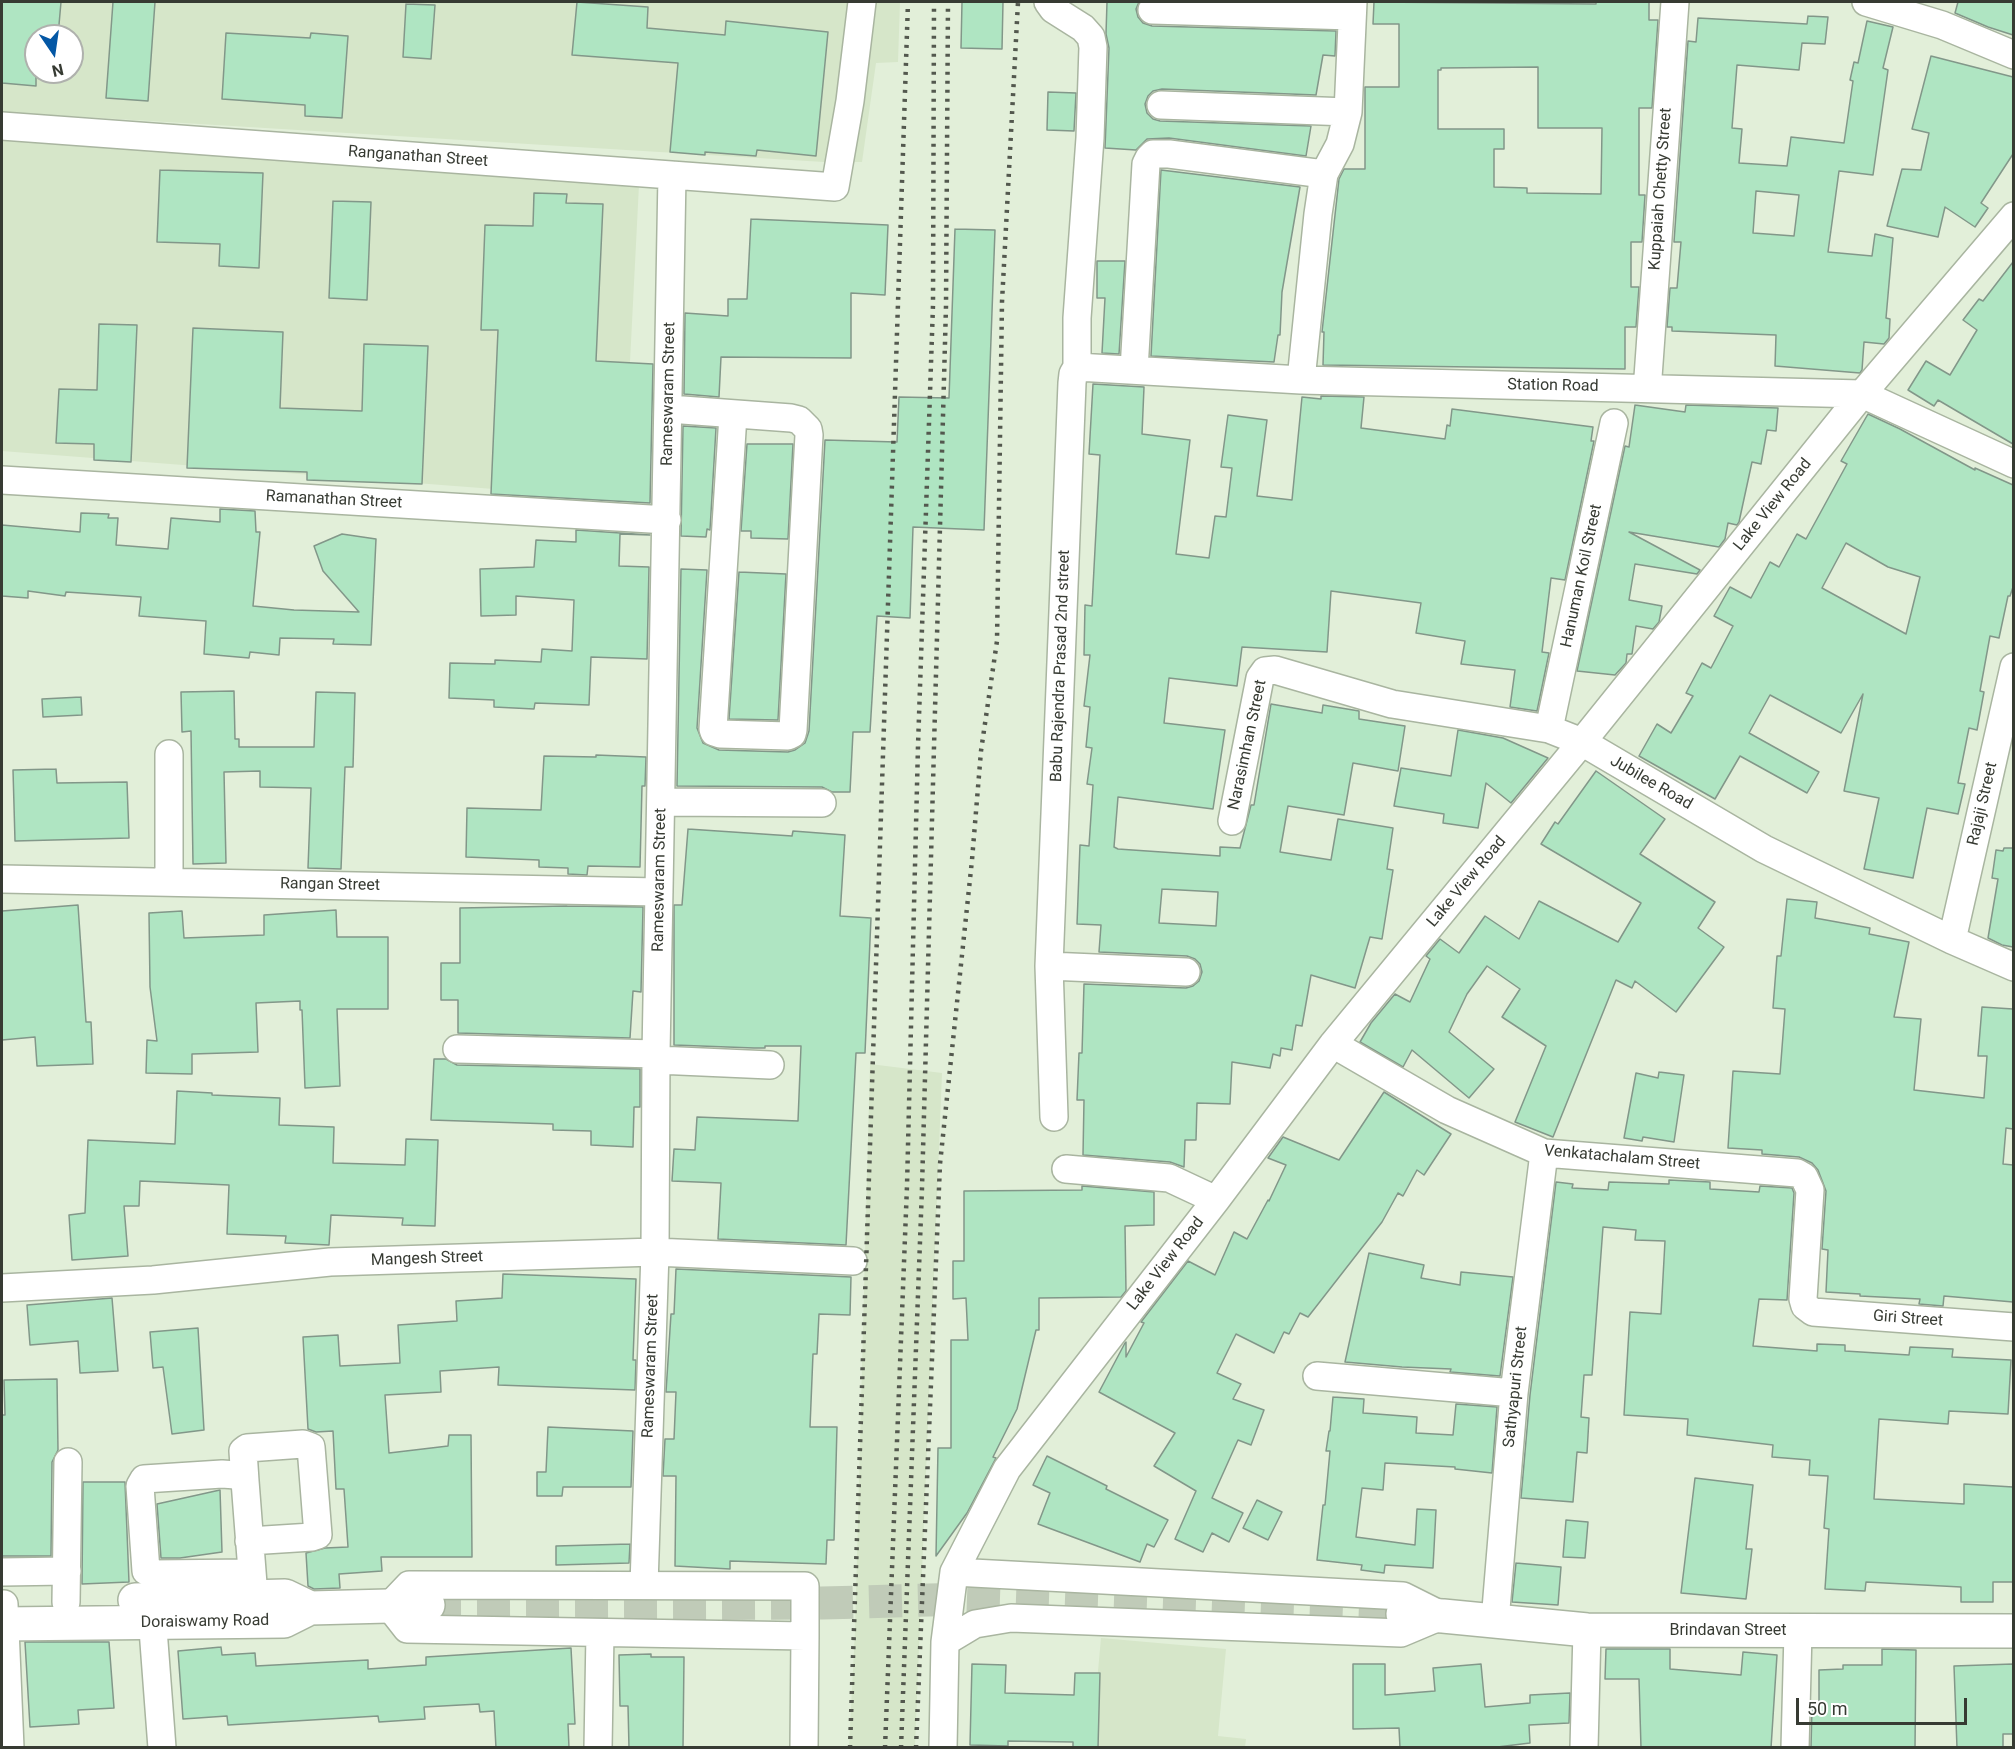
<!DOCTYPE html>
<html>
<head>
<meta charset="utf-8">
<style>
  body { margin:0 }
  #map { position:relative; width:2015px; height:1749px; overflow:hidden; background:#e2efd9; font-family:Roboto,sans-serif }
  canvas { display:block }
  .frame { position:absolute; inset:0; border:3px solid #373b33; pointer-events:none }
  .north { position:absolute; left:24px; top:24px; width:60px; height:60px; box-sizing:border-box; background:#fff; border:2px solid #afb1ad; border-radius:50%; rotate:167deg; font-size:16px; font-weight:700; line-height:24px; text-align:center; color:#373b33 }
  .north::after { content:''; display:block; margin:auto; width:21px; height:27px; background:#0357a5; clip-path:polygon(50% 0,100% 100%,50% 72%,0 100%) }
  .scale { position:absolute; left:1796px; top:1698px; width:171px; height:27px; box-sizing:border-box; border:3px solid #373b33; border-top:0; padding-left:8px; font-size:18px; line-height:21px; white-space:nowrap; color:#373b33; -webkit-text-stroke:4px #fff; paint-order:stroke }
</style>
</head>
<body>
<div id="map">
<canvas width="2015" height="1749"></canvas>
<div class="frame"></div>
<div class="north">N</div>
<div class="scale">50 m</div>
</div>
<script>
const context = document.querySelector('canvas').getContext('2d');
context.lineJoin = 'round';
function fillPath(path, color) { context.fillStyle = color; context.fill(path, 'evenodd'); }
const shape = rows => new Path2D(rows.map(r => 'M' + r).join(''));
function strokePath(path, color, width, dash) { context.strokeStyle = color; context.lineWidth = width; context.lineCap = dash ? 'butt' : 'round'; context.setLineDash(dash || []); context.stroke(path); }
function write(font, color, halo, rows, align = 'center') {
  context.font = font + ' Roboto,sans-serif'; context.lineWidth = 4.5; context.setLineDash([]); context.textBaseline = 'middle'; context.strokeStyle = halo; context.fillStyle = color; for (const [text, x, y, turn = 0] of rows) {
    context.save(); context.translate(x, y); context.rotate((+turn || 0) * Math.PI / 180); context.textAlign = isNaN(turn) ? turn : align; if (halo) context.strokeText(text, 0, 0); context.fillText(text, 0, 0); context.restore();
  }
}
const built = shape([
  [2,2,900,2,898,62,876,63,862,162,824,162,2,112],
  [36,36,72,36,72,72,36,72],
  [2,135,639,185,623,499,2,451],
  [870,1064,942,1073,915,1747,849,1748,855,1631],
  [1101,1638,1226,1649,1218,1736,1246,1739,1245,1747,1091,1748]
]);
const building = shape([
  [2,2,61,2,58,36,36,36,36,86,2,83,2,2],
  [113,2,155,2,148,101,106,98,113,2],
  [577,2,648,7,647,28,725,35,726,21,828,32,816,156,757,150,756,156,705,152,705,155,670,152,678,63,572,55,577,2],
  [962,2,1003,2,1002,49,961,48,962,2],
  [1107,2,1139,2,1136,9,1138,17,1143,23,1152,26,1336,31,1335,56,1323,55,1316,95,1162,89,1153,91,1148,96,1145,104,1147,113,1153,119,1160,121,1311,126,1306,156,1169,138,1147,139,1136,150,1105,148,1109,48,1106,34,1107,2],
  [1374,2,1596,4,1596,2,1649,2,1649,20,1658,20,1652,108,1639,108,1639,195,1645,195,1642,242,1631,242,1631,287,1639,287,1636,327,1625,327,1625,369,1323,365,1324,332,1322,332,1339,179,1344,169,1365,169,1365,87,1399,87,1399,24,1373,24,1374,2],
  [1538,67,1538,128,1602,128,1601,194,1527,193,1527,188,1494,187,1494,149,1504,149,1504,129,1438,129,1438,70,1441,70,1441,68,1538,67],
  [1958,2,2013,2,2013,35,1988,27,1955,13,1958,2],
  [406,4,435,5,431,59,403,57,406,4],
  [1808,16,1828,17,1825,44,1802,43,1799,70,1737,65,1732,128,1742,129,1739,163,1787,166,1791,137,1844,143,1853,81,1850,80,1854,62,1858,63,1867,21,1893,27,1883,68,1888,70,1873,175,1839,171,1828,252,1872,256,1875,234,1893,238,1886,318,1890,319,1889,338,1884,344,1864,342,1862,370,1860,373,1775,366,1776,335,1672,331,1672,327,1667,327,1670,288,1677,288,1681,242,1674,242,1688,41,1696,42,1698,18,1807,24,1808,16],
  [1756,191,1799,195,1794,236,1753,233,1756,191],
  [226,33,310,38,311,33,348,36,342,118,305,116,305,105,222,99,226,33],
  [1931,56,2013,77,2013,154,1981,203,1988,208,1975,227,1945,207,1938,237,1887,226,1902,169,1921,170,1929,133,1912,129,1931,56],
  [1048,92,1076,93,1074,131,1047,130,1048,92],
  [160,170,263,173,259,268,219,266,220,244,157,242,160,170],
  [1161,170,1300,187,1282,292,1280,335,1278,335,1274,362,1151,356,1161,170],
  [534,193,567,194,566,203,603,204,596,361,653,364,650,503,491,494,498,330,481,330,485,225,533,226,534,193],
  [333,201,371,202,367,300,329,298,333,201],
  [751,219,888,225,885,295,851,293,851,358,721,357,719,397,684,394,685,313,728,316,728,299,747,299,751,219],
  [955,229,995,230,984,530,913,527,910,618,877,616,870,732,853,732,850,792,832,792,822,787,677,786,681,569,707,570,697,728,703,743,719,750,788,752,795,750,805,743,809,731,825,440,897,442,899,397,949,398,955,229],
  [1097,261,1125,261,1119,354,1102,353,1105,298,1097,298,1097,261],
  [2013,262,2013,444,1938,400,1934,406,1908,390,1926,361,1950,375,1977,330,1963,320,1979,299,1983,301,2013,262],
  [99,324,137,325,131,462,94,460,94,444,56,443,59,389,97,390,99,324],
  [193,328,283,332,280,408,362,411,364,344,428,346,422,484,307,480,307,472,187,468,193,328],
  [1093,384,1144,387,1142,434,1190,440,1176,554,1209,558,1215,516,1226,517,1232,468,1221,467,1228,415,1267,420,1257,496,1292,500,1302,397,1321,399,1321,396,1364,397,1361,428,1445,439,1447,425,1450,426,1452,409,1593,427,1591,441,1594,441,1565,580,1551,578,1542,652,1549,653,1537,711,1510,707,1515,670,1461,664,1465,641,1416,633,1421,603,1331,591,1327,652,1242,647,1237,686,1169,678,1164,723,1225,730,1213,809,1118,797,1114,847,1118,849,1220,856,1220,847,1240,848,1251,805,1254,805,1271,704,1322,713,1323,705,1359,711,1359,719,1405,726,1398,771,1353,763,1344,815,1288,806,1280,852,1331,860,1338,819,1393,828,1387,869,1393,870,1382,939,1370,937,1355,988,1311,975,1302,1026,1296,1025,1292,1050,1281,1048,1280,1056,1273,1054,1270,1068,1232,1062,1230,1104,1197,1103,1196,1140,1185,1140,1184,1167,1170,1162,1083,1155,1084,1100,1077,1100,1079,1053,1082,1053,1084,984,1186,988,1193,986,1199,981,1202,972,1200,964,1195,959,1187,956,1099,952,1101,925,1077,924,1080,845,1089,846,1093,785,1087,784,1092,748,1086,747,1090,707,1084,706,1090,655,1084,655,1085,605,1092,606,1100,455,1089,454,1093,384],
  [1162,889,1218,892,1216,926,1159,923,1162,889],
  [1635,405,1685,412,1686,405,1778,408,1776,431,1767,430,1761,464,1752,462,1739,522,1737,525,1728,523,1725,539,1719,547,1629,532,1700,570,1697,574,1635,564,1629,600,1662,606,1659,622,1653,629,1636,626,1632,654,1627,654,1626,663,1615,675,1577,671,1625,446,1629,447,1635,405],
  [1868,414,1900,429,1975,470,1975,468,2013,485,2013,587,2010,596,2008,596,1999,638,1990,636,1980,691,1984,692,1977,730,1969,728,1958,783,1965,784,1958,814,1927,808,1913,878,1864,869,1879,798,1844,791,1863,694,1841,733,1770,695,1749,733,1819,772,1807,793,1740,756,1715,799,1639,756,1657,724,1671,733,1693,696,1686,693,1702,663,1711,668,1733,626,1714,616,1730,587,1751,598,1770,562,1779,567,1797,534,1806,539,1847,464,1841,461,1868,414],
  [1846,543,1888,567,1920,577,1906,634,1822,588,1846,543],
  [683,426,716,428,710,530,707,529,706,537,681,536,683,426],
  [747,444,793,444,788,539,751,538,751,531,741,531,747,444],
  [220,509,255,511,256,532,260,532,253,606,294,610,359,612,323,571,314,546,342,534,376,539,371,645,333,644,334,639,280,638,279,655,250,652,249,658,204,654,206,621,139,616,141,597,66,592,65,596,28,591,28,598,2,596,2,525,80,532,81,513,109,514,108,518,118,518,116,545,168,549,171,518,220,522,220,509],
  [576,530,650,535,620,534,619,566,649,567,647,659,591,657,589,705,535,703,534,709,494,707,494,700,449,698,450,663,495,664,495,660,541,662,542,649,572,651,574,600,516,596,516,615,481,616,480,569,534,567,536,540,576,542,576,530],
  [739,572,786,574,778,720,729,719,739,572],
  [234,691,235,739,239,739,239,747,314,747,316,692,355,693,353,767,345,767,341,869,308,868,311,788,260,787,260,771,224,772,226,863,193,864,191,731,182,732,181,692,234,691],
  [81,697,82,715,43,717,42,699,81,697],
  [1458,730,1503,738,1548,758,1511,803,1486,783,1478,828,1443,823,1444,814,1394,806,1401,768,1451,776,1458,730],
  [596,755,646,757,645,786,642,786,640,867,588,866,587,875,568,874,568,868,539,867,539,860,466,857,467,808,541,810,544,756,596,757,596,755],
  [56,769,57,783,127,782,129,838,15,841,13,770,56,769],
  [1596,771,1665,819,1640,854,1715,902,1698,928,1724,947,1676,1012,1635,981,1632,988,1616,980,1553,1137,1515,1122,1546,1046,1502,1017,1520,989,1487,966,1467,994,1449,1032,1494,1069,1469,1098,1412,1050,1403,1067,1360,1042,1371,1023,1395,994,1410,1002,1430,959,1426,956,1440,939,1459,953,1485,916,1519,939,1539,901,1618,942,1641,903,1541,844,1555,822,1558,824,1596,771],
  [688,829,792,836,793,831,845,835,840,916,871,918,865,1053,856,1053,846,1245,718,1239,721,1183,672,1181,674,1149,695,1150,697,1117,798,1121,801,1046,765,1046,765,1048,754,1048,674,1045,674,905,682,905,688,829],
  [2004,848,2013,848,2013,947,2002,945,1988,938,1998,879,1992,878,1996,850,2003,851,2004,848],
  [1787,899,1817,902,1815,918,1870,928,1869,934,1909,942,1894,1017,1921,1019,1914,1090,1984,1098,1987,1056,1978,1056,1982,1007,2013,1009,2013,1129,2006,1128,2003,1164,2013,1165,2013,1302,1944,1296,1943,1306,1919,1304,1920,1299,1860,1296,1860,1294,1826,1292,1828,1250,1822,1249,1826,1191,1818,1170,1812,1163,1799,1157,1762,1154,1762,1150,1728,1148,1733,1071,1780,1074,1785,1009,1773,1008,1777,956,1781,956,1787,899],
  [78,905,86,1022,91,1022,93,1064,37,1066,35,1037,2,1040,2,911,78,905],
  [567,906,643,907,641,992,633,991,630,1038,458,1033,458,1000,441,1000,441,963,460,963,460,908,567,906],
  [336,910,337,937,388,937,388,1009,337,1009,340,1086,305,1088,302,1010,300,1010,300,1001,256,1003,258,1052,192,1054,192,1074,146,1073,147,1040,157,1041,150,987,149,913,182,911,184,938,264,935,264,915,336,910],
  [434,1059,446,1059,457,1065,640,1069,640,1107,634,1107,633,1147,591,1145,591,1131,553,1130,553,1124,431,1120,434,1059],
  [1659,1072,1684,1075,1674,1142,1643,1137,1642,1141,1624,1138,1636,1073,1658,1078,1659,1072],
  [177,1091,212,1093,212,1095,280,1098,279,1125,334,1127,333,1163,405,1165,406,1139,438,1140,435,1226,402,1225,403,1218,331,1215,329,1245,285,1243,286,1236,227,1234,229,1185,140,1181,139,1206,124,1206,128,1256,72,1260,69,1215,85,1213,88,1140,175,1144,177,1091],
  [1384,1092,1451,1134,1424,1175,1417,1170,1403,1196,1398,1193,1382,1222,1308,1317,1300,1313,1289,1334,1284,1332,1274,1353,1236,1334,1217,1373,1241,1384,1233,1399,1264,1410,1251,1445,1238,1440,1212,1498,1243,1513,1229,1542,1212,1533,1203,1552,1175,1539,1196,1491,1154,1466,1175,1433,1099,1392,1125,1343,1126,1342,1126,1357,1144,1323,1141,1322,1188,1261,1215,1275,1234,1232,1247,1239,1268,1200,1269,1201,1286,1165,1268,1158,1283,1137,1339,1160,1384,1092],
  [1669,1180,1710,1182,1710,1189,1759,1192,1760,1186,1792,1188,1794,1193,1787,1300,1759,1299,1753,1346,1817,1351,1817,1344,1845,1345,1845,1351,1909,1355,1910,1347,1953,1349,1952,1357,2011,1360,2008,1414,1949,1411,1948,1424,1879,1419,1874,1499,1964,1504,1964,1484,2013,1487,2013,1582,1993,1582,1993,1602,1961,1602,1961,1587,1866,1582,1865,1591,1825,1589,1829,1529,1824,1528,1828,1476,1809,1475,1810,1460,1772,1457,1773,1445,1687,1435,1688,1419,1624,1415,1630,1312,1661,1314,1665,1241,1635,1240,1636,1230,1603,1227,1592,1375,1584,1375,1581,1417,1589,1418,1587,1453,1577,1452,1573,1502,1521,1498,1530,1395,1556,1182,1573,1184,1572,1188,1608,1190,1609,1182,1669,1184,1669,1180],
  [1082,1186,1154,1192,1154,1225,1125,1226,1126,1291,1121,1297,1039,1298,1039,1330,1036,1330,1017,1409,993,1457,996,1458,967,1513,936,1556,938,1448,951,1448,951,1340,968,1340,966,1298,953,1299,953,1261,964,1261,964,1191,1082,1190,1082,1186],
  [1369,1253,1424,1265,1421,1278,1460,1285,1461,1272,1513,1277,1500,1376,1450,1372,1451,1369,1402,1367,1345,1362,1369,1253],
  [676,1269,851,1277,850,1315,819,1314,817,1354,813,1354,810,1427,837,1427,834,1540,827,1540,826,1564,730,1561,730,1569,675,1566,676,1476,663,1476,665,1439,674,1439,676,1392,666,1392,671,1314,674,1314,676,1269],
  [503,1274,636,1279,633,1360,636,1360,635,1390,498,1385,499,1367,440,1371,441,1392,385,1395,389,1453,448,1446,449,1435,471,1435,472,1557,381,1557,382,1571,339,1574,340,1588,314,1589,308,1586,306,1553,325,1548,348,1547,344,1489,336,1489,333,1431,316,1432,308,1429,303,1337,338,1335,340,1366,400,1363,398,1325,457,1321,456,1301,502,1298,503,1274],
  [112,1298,118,1371,80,1373,78,1341,30,1345,27,1305,112,1298],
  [198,1328,204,1430,172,1434,163,1367,153,1368,150,1332,198,1328],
  [57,1379,58,1450,52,1462,51,1556,2,1556,2,1415,5,1415,4,1380,57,1379],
  [1333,1397,1364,1399,1363,1413,1417,1417,1416,1433,1453,1435,1456,1404,1497,1407,1492,1473,1455,1469,1455,1467,1385,1463,1383,1490,1362,1488,1356,1537,1415,1545,1417,1509,1436,1510,1433,1568,1385,1565,1384,1573,1361,1570,1362,1565,1317,1560,1323,1505,1325,1505,1330,1451,1326,1451,1329,1431,1330,1431,1333,1397],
  [548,1427,633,1431,631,1487,563,1487,562,1496,537,1496,537,1472,546,1472,548,1427],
  [1047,1456,1107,1486,1106,1489,1168,1520,1154,1547,1147,1544,1140,1562,1038,1524,1050,1493,1033,1485,1047,1456],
  [1695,1478,1753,1485,1746,1549,1752,1549,1746,1599,1681,1593,1695,1478],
  [83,1482,125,1482,129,1582,82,1584,83,1482],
  [220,1490,222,1552,180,1558,161,1558,157,1504,220,1490],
  [1257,1500,1282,1512,1268,1540,1243,1528,1257,1500],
  [1566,1520,1588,1522,1585,1558,1563,1557,1566,1520],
  [630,1544,629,1563,556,1565,556,1546,630,1544],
  [1516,1563,1561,1567,1558,1605,1512,1602,1516,1563],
  [25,1642,109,1642,114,1708,78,1710,79,1724,30,1727,25,1642],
  [221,1647,222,1655,255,1653,256,1666,368,1660,368,1669,426,1665,426,1657,571,1648,575,1724,568,1724,569,1748,496,1748,494,1711,480,1712,479,1704,424,1707,425,1719,379,1722,378,1716,228,1725,227,1716,183,1719,178,1651,221,1647],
  [1606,1649,1670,1649,1670,1669,1741,1675,1743,1652,1777,1655,1771,1748,1641,1748,1639,1679,1605,1679,1606,1649],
  [1882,1649,1916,1650,1915,1748,1811,1748,1812,1707,1819,1707,1819,1670,1843,1669,1843,1665,1882,1665,1882,1649],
  [651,1654,651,1657,684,1657,683,1748,629,1748,628,1706,620,1706,619,1655,651,1654],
  [972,1664,1006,1665,1005,1693,1074,1695,1075,1673,1100,1673,1098,1748,1073,1748,1073,1742,1008,1741,1008,1746,970,1745,972,1664],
  [1353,1664,1385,1664,1385,1695,1435,1691,1433,1668,1481,1664,1485,1707,1530,1703,1530,1695,1570,1693,1569,1723,1529,1725,1530,1743,1489,1748,1400,1748,1399,1728,1353,1729,1353,1664],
  [2013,1664,2013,1734,2003,1734,2003,1748,1957,1748,1954,1666,2013,1664]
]);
const majorTunnel = shape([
  [428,1605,822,1603,965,1599,1403,1614]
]);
const minor = shape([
  [1048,2,1053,9,1083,28,1091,37,1093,47,1090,138,1077,318,1077,367,1073,374,1072,383,1049,966,1054,1117],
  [1866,2,1942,25,2014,55],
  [1152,10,1352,16],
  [1161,105,1348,112],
  [2,126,835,187,850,101,862,2],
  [1077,367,1301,380,1862,394,2014,464],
  [1134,370,1146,164,1149,158,1153,154,1169,154,1324,174],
  [1648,377,1675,2],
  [1301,380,1318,214,1324,174,1340,144,1348,112,1353,2],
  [669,409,791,418,799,420,808,429,809,435,793,730,792,734,788,736,720,734,714,732,713,729,733,415],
  [2,480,667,520],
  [1549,729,1614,423],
  [169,754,169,881],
  [661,802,822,803],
  [1232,821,1260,678,1265,671,1275,670,1392,704,1549,729,1582,742,1764,849,1952,940,2014,967],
  [2,879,659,892],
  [1952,940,2014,667],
  [1049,966,1186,972],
  [1333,1044,1447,1110,1544,1153,1797,1173,1804,1177,1810,1190,1803,1299,1805,1306,1813,1312,2014,1327],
  [457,1049,656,1054],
  [657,1060,770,1065],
  [1066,1169,1169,1178,1216,1200],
  [2,1288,153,1280,330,1262,655,1252,853,1261],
  [1317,1376,1514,1393],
  [245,1481,243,1451,247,1448,303,1444,311,1447,318,1535,312,1537,249,1541],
  [2,1572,67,1571],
  [954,1572,1403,1596,1437,1613],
  [252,1573,151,1574,146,1571,140,1486,144,1479,222,1474,236,1475,245,1481,254,1597],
  [644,1585,655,1252,656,1054,672,175],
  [66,1602,68,1462],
  [4,1604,10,1748],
  [1495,1621,1514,1393,1544,1153],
  [151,1622,153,1629,162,1748],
  [945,1642,975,1624,1011,1618,1401,1633,1439,1617],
  [598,1748,600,1633],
  [804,1748,805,1636,805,1586,409,1585,389,1606,407,1629,805,1636],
  [943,1748,945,1642,954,1572,1007,1469,1216,1200,1333,1044,1582,742,1862,394,2014,216],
  [1584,1748,1587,1630],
  [1795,1748,1798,1632]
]);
const major = shape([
  [135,1600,285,1596,310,1608],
  [1403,1614,1443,1616,1587,1630,2014,1631],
  [2,1624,284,1621,310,1608,428,1605]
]);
const rail = shape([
  [850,1748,908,2],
  [885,1748,907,1186,918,746,933,305,934,2],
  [901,1748,922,1188,946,306,948,2],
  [916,1748,940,1164,972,860,981,751,997,641,1002,302,1018,2]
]);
const streetNames = [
  ["Ranganathan Street",418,157,4],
  ["Kuppaiah Chetty Street",1661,189,-86],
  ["Station Road",1553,386,1],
  ["Rameswaram Street",669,394,-89],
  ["Ramanathan Street",334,500,3],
  ["Lake View Road",1773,505,-51],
  ["Hanuman Koil Street",1582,576,-78],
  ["Babu Rajendra Prasad 2nd street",1061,666,-88],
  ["Narasimhan Street",1248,745,-78],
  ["Jubilee Road",1651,783,30],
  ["Rajaji Street",1983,804,-77],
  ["Rameswaram Street",660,880,-89],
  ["Lake View Road",1467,882,-50],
  ["Rangan Street",330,885,1],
  ["Venkatachalam Street",1622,1158,5],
  ["Mangesh Street",427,1259,-2],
  ["Lake View Road",1166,1264,-52],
  ["Giri Street",1908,1319,4],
  ["Rameswaram Street",651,1366,-88],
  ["Sathyapuri Street",1516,1387,-84],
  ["Doraiswamy Road",205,1622,-1],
  ["Brindavan Street",1728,1631]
];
fillPath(built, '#d6e6c9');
fillPath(building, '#afe5c2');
strokePath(building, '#829789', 1.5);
strokePath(majorTunnel, '#c0cbb8', 33, [33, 16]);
strokePath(minor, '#a9b5a0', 30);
strokePath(major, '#a9b5a0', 36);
strokePath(minor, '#fff', 27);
strokePath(major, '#fff', 33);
strokePath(rail, '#53584e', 4.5, [3, 6]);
write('16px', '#373b33', '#fff', streetNames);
</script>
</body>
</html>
